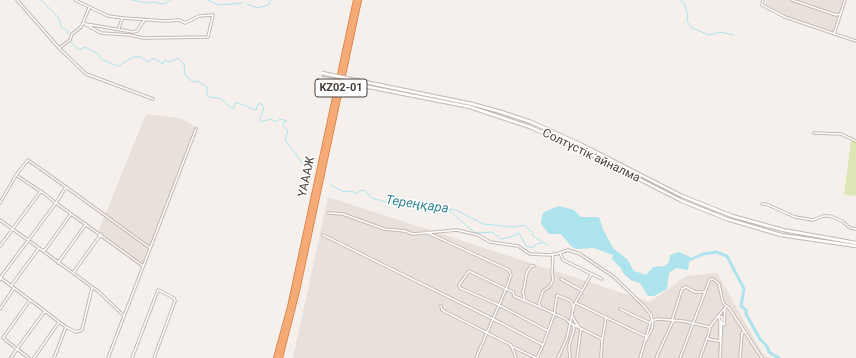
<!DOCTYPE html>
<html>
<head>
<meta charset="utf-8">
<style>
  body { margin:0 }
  canvas { display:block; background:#f5f0eb }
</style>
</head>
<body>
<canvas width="856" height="358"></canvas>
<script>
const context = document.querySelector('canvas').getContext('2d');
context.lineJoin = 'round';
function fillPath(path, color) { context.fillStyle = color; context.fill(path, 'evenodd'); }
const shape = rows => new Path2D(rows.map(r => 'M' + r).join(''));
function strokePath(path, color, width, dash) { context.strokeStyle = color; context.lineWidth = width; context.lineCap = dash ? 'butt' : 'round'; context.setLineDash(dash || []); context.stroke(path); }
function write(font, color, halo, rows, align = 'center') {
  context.font = font + ' Roboto,sans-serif'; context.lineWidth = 3; context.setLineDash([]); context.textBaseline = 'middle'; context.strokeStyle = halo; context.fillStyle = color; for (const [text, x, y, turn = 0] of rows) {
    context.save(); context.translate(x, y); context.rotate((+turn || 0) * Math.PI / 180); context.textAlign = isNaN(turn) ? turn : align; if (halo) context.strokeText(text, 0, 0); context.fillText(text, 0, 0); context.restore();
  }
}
const residential = shape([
  [767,0,845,0,834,34,785,17,765,6],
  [146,114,180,118,198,128,144,269,97,235],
  [328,197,650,302,686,276,717,273,764,356,772,358,293,358]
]);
const green = shape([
  [851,141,856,142,856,196,844,195]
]);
const water = shape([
  [559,206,574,210,581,217,599,217,603,229,613,248,627,259,634,271,646,275,653,267,665,266,669,262,670,255,679,252,690,257,688,270,676,268,669,273,667,289,654,296,648,296,640,283,631,280,624,274,621,268,612,259,613,255,594,248,576,249,572,247,561,234,549,234,541,224,542,216,544,212]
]);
const stream = shape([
  [41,0,59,18,61,27,68,31,68,34],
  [132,0,146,3,152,2,164,4,171,0],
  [189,0,190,0],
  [208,0,219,5,243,3],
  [679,0,684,3,688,15,687,21,692,28,709,35,721,32,734,35],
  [247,4,258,8,268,5,271,0],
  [69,41,79,50,85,47,98,54,102,60,118,66,133,57,141,57,147,62,154,58,163,64,164,60,169,62,178,58,184,64,185,75,193,82,198,81,208,88,206,94,209,97,220,98,231,108,234,108,235,102,256,110,258,104,262,104,264,108,260,119,261,122,270,119,276,122,280,119,287,121,283,123,283,126,288,130,285,140,312,176],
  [331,185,344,192,351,191,358,194,359,191,364,190,372,198,400,206,456,210,483,224,513,227,524,225,532,232,533,236,548,245],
  [447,209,474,232,479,233,492,232,501,239,511,237,519,233,526,246,533,248,536,244,543,243]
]);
const river = shape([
  [687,261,703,254,716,252,727,256,744,289,741,306,746,310,746,314,760,339,766,345,770,353,779,358]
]);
const minor = shape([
  [17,0,59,48,86,74,153,99],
  [75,0,108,16,123,18,166,21,179,20,185,23,199,16,213,15,208,37,144,38,129,35,101,33,83,23],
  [763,0,762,5,785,17,856,41],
  [792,0,836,15,840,14],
  [86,24,133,32,137,31,145,19],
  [119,28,122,19],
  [834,34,845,0],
  [59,48,70,40,72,34,81,27,89,8],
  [814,133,841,134,856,141],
  [16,175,28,160,66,187],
  [0,203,16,175,40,191],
  [762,204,766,204,795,217,813,220,823,216,830,216,842,221,850,228,856,229],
  [329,213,343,214,384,229,405,231,413,234,457,230,478,235,490,242,518,246,530,254,551,255,560,253],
  [0,220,39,248],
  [426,232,509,270,511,275,506,289,469,271,459,285,460,288,499,305,506,289,513,292,514,296,540,307],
  [323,235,493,319,476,358],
  [0,246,41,191,56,203,66,187,150,248],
  [42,250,45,250,71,214],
  [553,254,552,273,553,280,550,286,543,291,539,303,540,307,566,319,570,323,602,339],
  [58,263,86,224],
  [73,273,101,234],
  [0,278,56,203,143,266],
  [561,279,581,290],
  [602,279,563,260,560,253,568,250,580,254,614,277,644,306,651,315,652,320,650,323,620,309],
  [0,280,1,278,14,288],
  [11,286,39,248,99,292,124,316],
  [525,301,523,293,527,272,531,266,534,266],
  [576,303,645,336],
  [441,306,442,310,511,345,516,358],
  [0,309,14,288,30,300],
  [572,316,578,326],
  [718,316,720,321,720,341],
  [672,320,682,289,686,287,695,292,705,292],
  [652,321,657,319,683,321,709,327,710,330,700,358],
  [721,323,724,325,725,308],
  [66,327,76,332,82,330,92,288],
  [710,327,718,316],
  [548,331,554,315,557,295,571,301,573,307],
  [708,339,719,341],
  [646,340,652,329,653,320],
  [511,346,536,358],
  [11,358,17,349,3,338,30,300,45,311],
  [29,358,17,349,45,311,59,322],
  [34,358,59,322,66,327,54,358],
  [108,358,196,129],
  [132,358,158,290,174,298,175,301,154,358],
  [537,358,543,345,548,331,499,305,493,319,543,345],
  [558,358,567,338,574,305,591,275],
  [570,358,569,346,574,329,573,324],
  [577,358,581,329],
  [601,358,602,341,606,318],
  [640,358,650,324],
  [656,358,672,323,674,320],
  [680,358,710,279,713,279,719,284,723,303,729,308,762,358],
  [720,358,722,317,718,316,726,307],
  [740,358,742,333,744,332]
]);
const tertiary = shape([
  [365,82,472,104,501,112,531,122,582,145,682,196,732,216,783,230,856,243],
  [364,86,470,107,530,127,578,148,682,201,727,219,781,235,856,246]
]);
const motorway = shape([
  [276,358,290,307,356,0],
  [280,358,297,291,359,0]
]);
const tertiaryBridge = shape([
  [322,73,365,82],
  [321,78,364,86]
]);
const shields = [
  [341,88,52]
];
const shieldNames = [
  ["KZ02-01",341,88]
];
const streetNames = [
  ["Солтүстік айналма",591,156,26],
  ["ҮАААЖ",307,177,-78]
];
const waterNames = [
  ["Тереңқара",417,205,8]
];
fillPath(residential, '#e8e0da');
fillPath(green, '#dde6b7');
fillPath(water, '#ace3ed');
strokePath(stream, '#ace3ed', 1);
strokePath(river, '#ace3ed', 3);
strokePath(minor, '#c3b8b1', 3.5);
strokePath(tertiary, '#c3b8b1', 4.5);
strokePath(motorway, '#d67b44', 6);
strokePath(minor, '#fff', 1.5);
strokePath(tertiary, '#fff', 2.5);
strokePath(motorway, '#f6aa75', 4.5);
strokePath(tertiaryBridge, '#c3b8b1', 4.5, []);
strokePath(tertiaryBridge, '#fff', 2.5);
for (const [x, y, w] of shields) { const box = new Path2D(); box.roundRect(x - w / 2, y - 9, w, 18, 3); context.fillStyle = '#fff'; context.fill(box); strokePath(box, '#493f39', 1); }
write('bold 11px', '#493f39', null, shieldNames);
write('12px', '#493f39', '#fff', streetNames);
write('italic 13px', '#2f8090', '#fff', waterNames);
</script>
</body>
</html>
